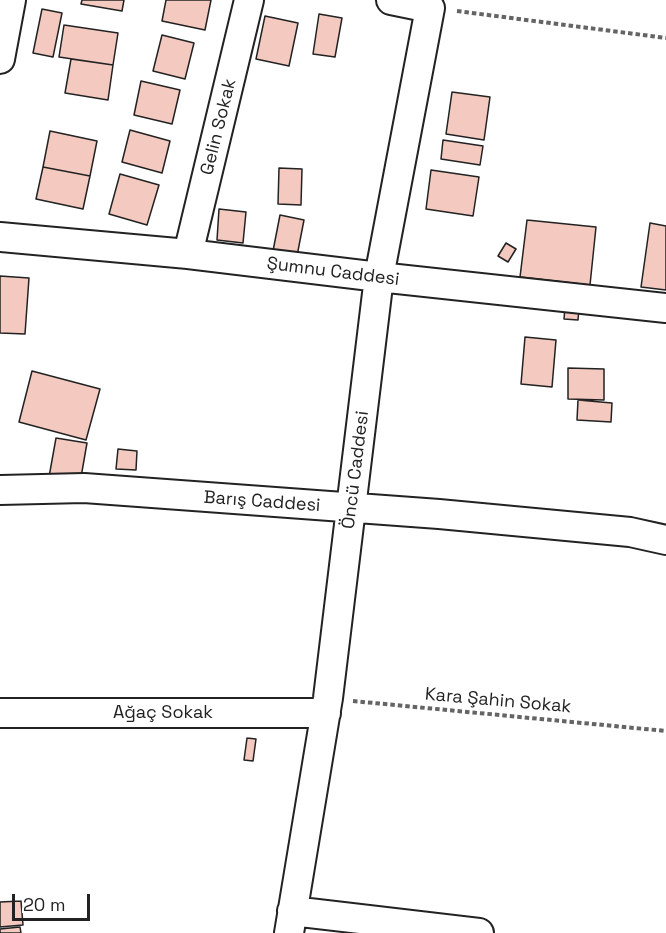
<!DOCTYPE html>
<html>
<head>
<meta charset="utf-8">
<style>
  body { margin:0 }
  #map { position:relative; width:666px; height:933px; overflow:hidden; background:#fff; font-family:"Space Grotesk",sans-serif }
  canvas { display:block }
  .scale { position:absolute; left:12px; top:894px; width:78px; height:27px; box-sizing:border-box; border:3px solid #222; border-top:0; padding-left:8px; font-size:18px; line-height:21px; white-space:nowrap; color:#222; -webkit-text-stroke:4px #fff; paint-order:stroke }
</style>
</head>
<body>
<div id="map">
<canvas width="666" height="933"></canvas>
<div class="scale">20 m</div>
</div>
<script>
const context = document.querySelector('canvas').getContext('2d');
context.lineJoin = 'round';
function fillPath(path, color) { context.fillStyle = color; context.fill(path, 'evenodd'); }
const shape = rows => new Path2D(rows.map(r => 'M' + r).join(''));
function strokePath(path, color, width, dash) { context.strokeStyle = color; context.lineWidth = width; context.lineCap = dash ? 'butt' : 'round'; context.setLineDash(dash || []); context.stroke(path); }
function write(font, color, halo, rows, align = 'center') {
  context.font = font + ' "Space Grotesk",sans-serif'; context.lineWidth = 4.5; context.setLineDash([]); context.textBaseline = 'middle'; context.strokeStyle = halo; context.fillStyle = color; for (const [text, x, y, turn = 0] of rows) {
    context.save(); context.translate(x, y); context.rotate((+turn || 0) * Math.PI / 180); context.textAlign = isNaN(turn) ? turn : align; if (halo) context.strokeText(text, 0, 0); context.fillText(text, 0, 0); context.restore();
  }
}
const building = shape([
  [82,0,124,0,122,11,81,4,82,0],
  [166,0,211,0,205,30,162,21,166,0],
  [42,9,62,13,53,57,33,53,42,9],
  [319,14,342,18,335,57,313,54,319,14],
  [265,16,298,23,289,66,256,59,265,16],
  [64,25,118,33,113,65,59,57,64,25],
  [162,35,194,43,185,79,153,71,162,35],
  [71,59,113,65,108,100,65,93,71,59],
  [141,81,180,90,172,124,134,115,141,81],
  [452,92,490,97,484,140,446,134,452,92],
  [130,130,170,141,162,173,122,162,130,130],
  [50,131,97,141,90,176,43,167,50,131],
  [443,140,483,146,480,165,441,159,443,140],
  [43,167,90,176,83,209,36,199,43,167],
  [279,168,302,169,301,205,278,204,279,168],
  [431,170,479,177,473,216,426,209,431,170],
  [120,174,159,185,147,225,109,214,120,174],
  [219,209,246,212,243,243,217,240,219,209],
  [280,215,304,220,296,261,272,256,280,215],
  [527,220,596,227,590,285,520,277,527,220],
  [650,223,666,226,666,290,641,287,650,223],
  [506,243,516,249,508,262,498,256,506,243],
  [0,276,29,278,25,334,0,333,0,276],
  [566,295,580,296,578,320,564,319,566,295],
  [525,337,556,340,552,387,521,384,525,337],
  [568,368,604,369,604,400,568,399,568,368],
  [32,371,100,389,86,440,19,422,32,371],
  [578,400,612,403,611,422,577,420,578,400],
  [56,438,87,443,80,483,49,477,56,438],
  [118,449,137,451,136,470,116,469,118,449],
  [247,738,256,739,253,761,244,760,247,738],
  [21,901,23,925,0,927,0,902,21,901],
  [20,927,21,933,0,933,0,929,20,927]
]);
const path = shape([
  [457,11,666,38],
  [353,701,666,731]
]);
const minor = shape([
  [0,59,11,0],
  [0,237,188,254,379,277,666,308],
  [188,254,249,0],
  [0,490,84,488,439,514,630,532,666,540],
  [0,713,326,713],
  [292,911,479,933],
  [289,933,328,698,379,277,430,8,391,0]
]);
const streetNames = [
  ["Gelin Sokak",219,127,-76],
  ["Şumnu Caddesi",333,272,7],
  ["Öncü Caddesi",356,470,-83],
  ["Barış Caddesi",262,502,4],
  ["Kara Şahin Sokak",498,701,5],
  ["Ağaç Sokak",163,713]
];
fillPath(building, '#f3c9c0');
strokePath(building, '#222', 1.5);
strokePath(minor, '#222', 32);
strokePath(path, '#646464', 4, [4.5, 3]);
strokePath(minor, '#fff', 28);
write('18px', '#222', '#fff', streetNames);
</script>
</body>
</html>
